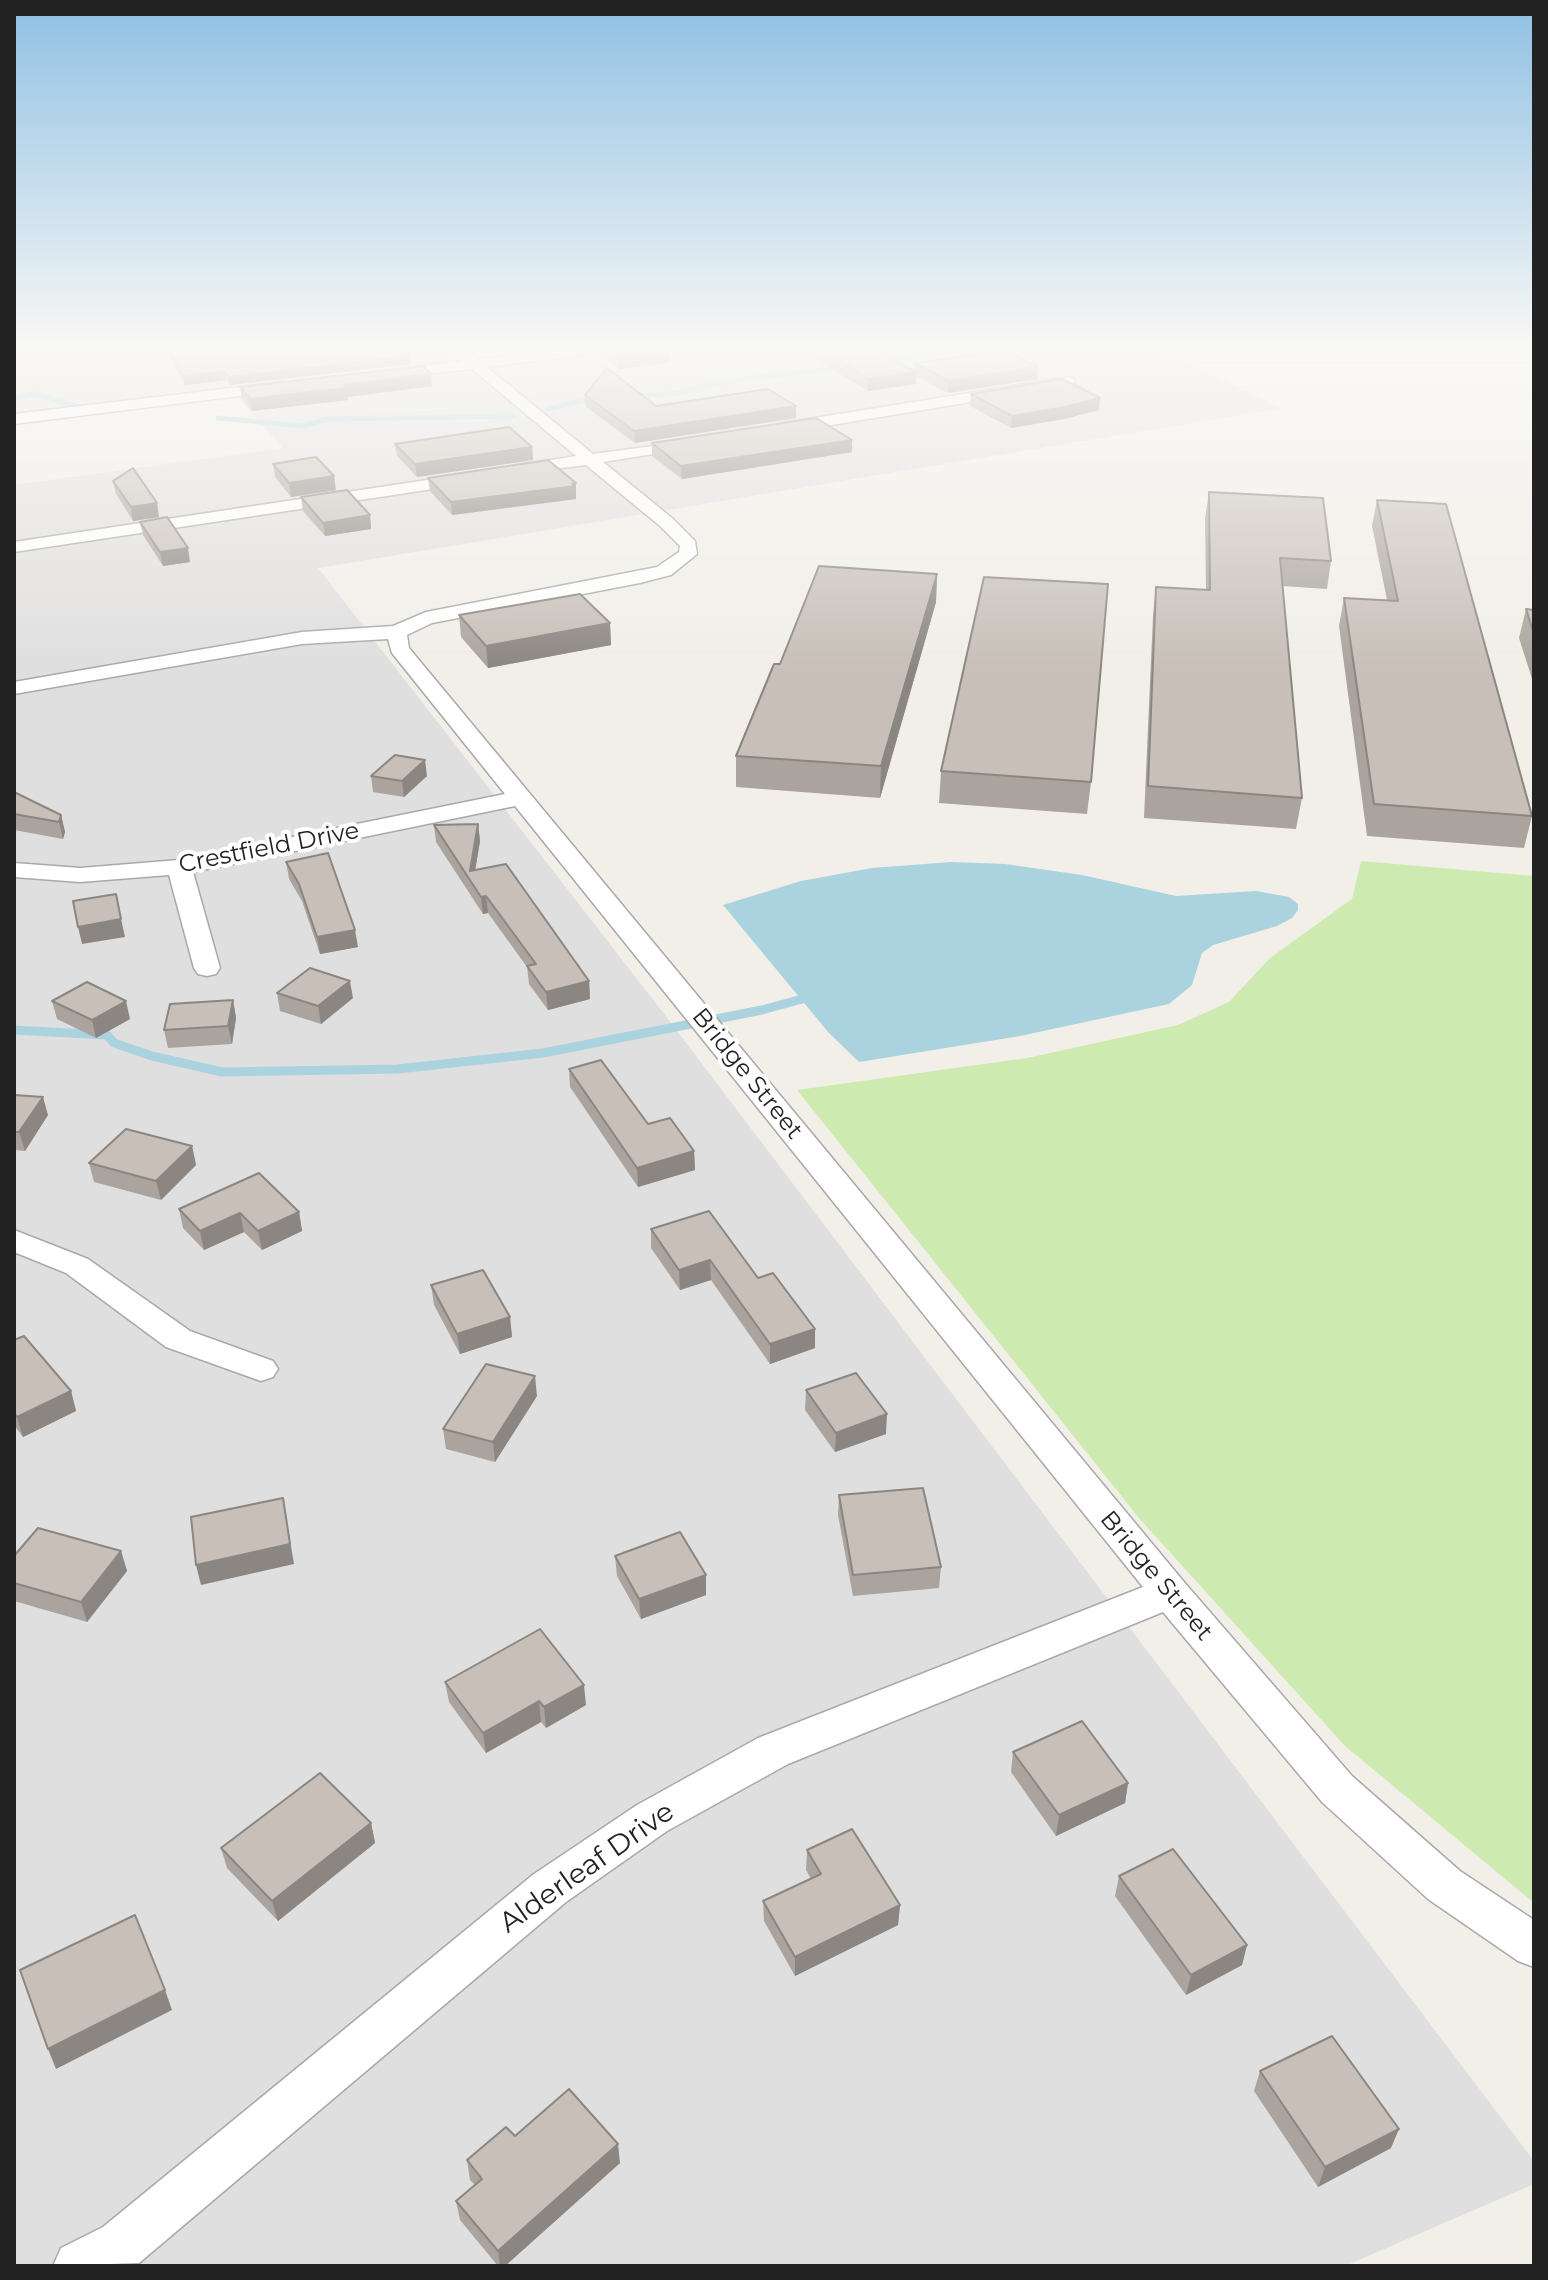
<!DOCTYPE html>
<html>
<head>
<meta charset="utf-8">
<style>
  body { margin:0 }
  #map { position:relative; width:1548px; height:2280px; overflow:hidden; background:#f2efe9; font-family:Montserrat,sans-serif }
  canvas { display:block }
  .frame { position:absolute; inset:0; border:16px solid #222; pointer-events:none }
</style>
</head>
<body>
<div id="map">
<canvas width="1548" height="2280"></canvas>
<div class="frame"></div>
</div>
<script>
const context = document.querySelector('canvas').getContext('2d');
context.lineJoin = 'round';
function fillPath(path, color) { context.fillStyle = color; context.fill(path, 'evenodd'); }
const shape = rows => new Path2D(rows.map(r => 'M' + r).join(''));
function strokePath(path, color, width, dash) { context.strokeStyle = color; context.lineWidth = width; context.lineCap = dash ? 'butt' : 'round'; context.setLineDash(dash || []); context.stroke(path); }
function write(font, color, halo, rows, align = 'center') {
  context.font = font + ' Montserrat,sans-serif'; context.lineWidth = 8; context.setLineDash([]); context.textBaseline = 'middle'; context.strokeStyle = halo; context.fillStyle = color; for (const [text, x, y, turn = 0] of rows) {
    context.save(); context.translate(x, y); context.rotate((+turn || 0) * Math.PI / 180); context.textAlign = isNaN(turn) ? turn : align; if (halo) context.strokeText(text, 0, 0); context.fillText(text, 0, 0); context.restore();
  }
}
const residential = shape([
  [14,351,446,351,469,370,624,351,1160,351,1282,408,318,568,665,1015,1534,2161,1534,2184,1345,2266,14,2266,14,485,283,448,231,389,14,414]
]);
const grass = shape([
  [1361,861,1534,876,1534,1903,1345,1746,1139,1518,797,1090,1027,1058,1178,1025,1229,1002,1270,958,1352,899]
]);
const water = shape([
  [951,862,1005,864,1082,875,1176,896,1256,891,1289,897,1298,904,1298,910,1292,918,1277,926,1213,945,1202,953,1192,985,1169,1004,1020,1036,859,1062,829,1033,723,905,801,881,872,868]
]);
const streamFar1 = shape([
  [881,362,958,351],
  [632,396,672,394,728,381,846,367],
  [14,398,34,394,84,408],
  [548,409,596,398],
  [218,418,302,426,328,419,514,416]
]);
const stream = shape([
  [14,1030,107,1035,114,1043,152,1056,222,1072,398,1069,543,1053,762,1010,813,996]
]);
const street = shape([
  [452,351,468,351,478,359,546,351,590,351,583,355,487,367,593,454,698,440,700,443,692,448,603,462,672,518,695,541,697,554,671,575,640,583,432,623,407,635,409,648,1184,1582,1352,1776,1460,1871,1534,1920,1534,1967,1518,1961,1428,1899,1322,1802,1163,1612,788,1764,667,1831,566,1902,139,2263,53,2266,61,2248,103,2227,534,1874,637,1805,758,1738,1143,1587,515,806,193,872,220,968,216,974,207,976,198,974,194,968,169,875,80,882,14,877,14,863,80,868,179,860,505,794,392,653,388,639,302,644,14,694,14,682,302,632,393,626,426,612,657,567,679,552,680,546,660,526,586,465,508,475,508,467,576,456,472,369,385,379,378,375,385,371,462,361,452,351],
  [1069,377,1074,379,1074,385,783,433,775,428,783,423,1069,377],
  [282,382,290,387,287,390,14,424,14,414,282,382],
  [467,474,473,475,473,483,14,552,14,542,467,474],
  [14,1230,88,1259,190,1331,273,1361,278,1369,273,1377,261,1381,166,1347,66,1273,14,1252,14,1230]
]);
const wall = shape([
  [166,351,404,351,410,364,230,385,226,380,185,385],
  [598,351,669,351,670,362,619,369],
  [803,351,878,351,915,371,915,363,1037,379,948,393,916,376,916,384,868,391],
  [431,374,432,386,348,397,348,400,252,411,242,400,240,387],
  [971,394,1099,410,1064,419,1011,428,970,406],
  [585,395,656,406,796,418,635,443,586,407],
  [852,440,852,452,682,479,652,456,652,443],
  [395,444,532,447,533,460,417,477,397,456],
  [273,464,336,490,291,497,275,477],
  [428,478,576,483,576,499,452,515,430,491],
  [113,481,157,503,159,517,133,521,116,494],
  [1209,492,1331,561,1327,589,1282,586,1302,798,1296,829,1144,818,1153,615,1156,587,1206,590,1205,518],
  [301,497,370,515,371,529,325,536,303,511],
  [1377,500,1532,816,1524,848,1367,836,1339,626,1344,598,1387,600,1372,526],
  [140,522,190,562,163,566,143,535],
  [937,574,936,602,880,798,736,787,736,756,780,664],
  [1526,609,1534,610,1534,685,1519,638],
  [459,615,610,623,611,645,488,668,461,637],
  [941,771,1091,782,1087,814,939,803],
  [371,776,427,776,404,797,373,792],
  [14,792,61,815,65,832,63,839,14,830],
  [478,824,480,841,475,870,589,981,590,999,548,1010,529,984,527,967,488,913,483,914,436,842,434,825],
  [286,862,358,947,320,954,302,901,289,879],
  [277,993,353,998,321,1024,280,1011],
  [233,1000,236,1018,232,1044,168,1048,164,1030],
  [52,1001,130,1019,96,1038,57,1019],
  [569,1069,648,1124,694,1151,695,1170,638,1187,570,1087],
  [14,1095,48,1115,25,1151,14,1150],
  [192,1146,196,1165,161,1200,94,1182,89,1163],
  [179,1209,299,1212,302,1231,262,1250,244,1232,204,1250,183,1228],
  [651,1229,758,1278,815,1348,770,1364,711,1280,680,1290,651,1248],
  [431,1285,510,1317,512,1337,460,1354,434,1305],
  [14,1340,71,1391,76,1411,23,1437,14,1425],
  [806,1390,886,1434,835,1452,805,1410],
  [537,1396,495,1462,446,1449,443,1429],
  [839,1495,941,1567,939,1588,853,1596,838,1515],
  [121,1551,127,1571,87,1622,14,1601,14,1556],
  [615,1556,706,1575,706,1595,641,1619,617,1576],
  [445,1682,586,1705,546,1728,541,1722,486,1753,449,1702],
  [1013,1752,1128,1783,1125,1803,1056,1836,1011,1772],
  [371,1823,375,1843,278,1921,227,1868,221,1848],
  [807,1850,900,1905,898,1925,795,1976,764,1921,763,1901,811,1879,806,1870],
  [1119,1876,1247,1945,1242,1965,1186,1995,1115,1896],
  [1260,2071,1391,2148,1318,2187,1254,2091],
  [515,2136,620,2163,505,2266,498,2266,460,2220,456,2201,475,2185,470,2180,467,2160]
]);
const shadedWall = shape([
  [635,351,669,351,670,362,619,369,619,353],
  [409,356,410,364,230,385,229,377],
  [1038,367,1037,379,948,393,948,381],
  [224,371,226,380,185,385,184,376],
  [916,372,916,384,868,391,868,379],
  [431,374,432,386,348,397,348,400,252,411,250,399],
  [1100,398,1099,410,1064,419,1011,428,1012,416],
  [796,406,796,418,635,443,634,431],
  [852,440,852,452,682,479,681,466],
  [532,447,533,460,417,477,415,464],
  [334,476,336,490,291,497,289,483],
  [576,483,576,499,452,515,451,502],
  [157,503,159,517,133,521,131,507],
  [370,515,371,529,325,536,323,523],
  [188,548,190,562,163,566,160,552],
  [937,574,936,602,880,798,881,766],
  [610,623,611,645,488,668,486,646],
  [425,760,427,776,404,797,402,781],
  [61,815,65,832,63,839,59,822],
  [478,824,480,841,473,883,470,871],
  [486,896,488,913,483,914,481,897],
  [121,919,125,937,82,944,78,927],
  [355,930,358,947,320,954,317,937],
  [350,981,353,998,321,1024,318,1006],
  [589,981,590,999,548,1010,546,992],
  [233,1000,236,1018,232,1044,228,1026],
  [126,1001,130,1019,96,1038,92,1020],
  [43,1097,48,1115,25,1151,19,1132],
  [192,1146,196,1165,161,1200,156,1181],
  [694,1151,695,1170,638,1187,637,1168],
  [299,1212,302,1231,262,1250,258,1231],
  [240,1213,244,1232,204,1250,200,1231],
  [710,1260,711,1280,680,1290,679,1270],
  [510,1317,512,1337,460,1354,457,1334],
  [815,1329,815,1348,770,1364,770,1344],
  [535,1376,537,1396,495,1462,493,1442],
  [71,1391,76,1411,23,1437,17,1417],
  [887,1414,886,1434,835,1452,836,1433],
  [283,1498,294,1564,201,1585,196,1565],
  [121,1551,127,1571,87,1622,81,1602],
  [706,1575,706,1595,641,1619,639,1599],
  [584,1685,586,1705,546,1728,544,1707],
  [539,1701,541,1722,486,1753,483,1733],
  [1128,1783,1125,1803,1056,1836,1059,1815],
  [371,1823,375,1843,278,1921,272,1901],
  [900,1905,898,1925,795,1976,795,1957],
  [1247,1945,1242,1965,1186,1995,1191,1975],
  [165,1990,172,2010,56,2069,48,2049],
  [1399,2129,1391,2148,1318,2187,1325,2167],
  [618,2144,620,2163,505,2266,500,2266,498,2251]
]);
const building = shape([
  [169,351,404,351,409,356,229,377,224,371,184,376,169,351],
  [616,351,635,351,619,353,616,351],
  [823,351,878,351,916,372,868,379,823,351],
  [1006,351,1038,367,948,381,915,363,1006,351],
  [423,366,431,374,344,385,346,388,250,399,240,387,423,366],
  [607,368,656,406,768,389,796,406,634,431,585,395,607,368],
  [1062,379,1100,398,1065,407,1012,416,971,394,1062,379],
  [816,418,852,440,681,466,652,443,816,418],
  [509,427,532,447,415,464,395,444,509,427],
  [316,457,334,476,289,483,273,464,316,457],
  [548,460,576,483,572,484,575,486,451,502,428,478,548,460],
  [133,468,157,503,131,507,113,481,133,468],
  [347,490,370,515,323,523,301,497,347,490],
  [1209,492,1323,498,1331,561,1280,558,1302,798,1148,786,1156,587,1210,590,1209,492],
  [1377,500,1446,504,1532,816,1374,804,1344,598,1398,601,1377,500],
  [167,517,188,548,160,552,140,522,167,517],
  [819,566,937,574,881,766,736,756,774,664,780,664,819,566],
  [984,577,1108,584,1091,782,941,771,984,577],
  [580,594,610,623,486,646,459,615,580,594],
  [1526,609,1534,610,1534,634,1526,609],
  [395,755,425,760,402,781,371,776,395,755],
  [14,792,61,815,59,822,14,814,14,792],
  [478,824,470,871,506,864,589,981,546,992,527,966,536,964,486,896,481,897,434,825,478,824],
  [328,853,355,930,317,937,299,884,286,862,328,853],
  [116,894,121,919,78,927,73,901,116,894],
  [310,968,350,981,318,1006,277,993,310,968],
  [87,982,126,1001,92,1020,52,1001,87,982],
  [233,1000,228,1026,164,1030,170,1004,233,1000],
  [601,1060,648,1124,670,1118,694,1151,637,1168,569,1069,601,1060],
  [14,1095,43,1097,19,1132,14,1132,14,1095],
  [126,1129,192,1146,156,1181,89,1163,126,1129],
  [259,1173,299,1212,258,1231,240,1213,200,1231,179,1209,259,1173],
  [709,1211,758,1278,773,1273,815,1329,770,1344,710,1260,679,1270,651,1229,709,1211],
  [483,1270,510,1317,457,1334,431,1285,483,1270],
  [24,1336,71,1391,17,1417,14,1413,14,1340,24,1336],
  [486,1364,535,1376,493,1442,443,1429,486,1364],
  [856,1373,887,1414,836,1433,806,1390,856,1373],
  [923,1488,941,1567,853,1575,839,1495,923,1488],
  [283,1498,290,1544,196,1565,191,1517,283,1498],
  [38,1528,121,1551,81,1602,14,1583,14,1556,38,1528],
  [680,1532,706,1575,639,1599,615,1556,680,1532],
  [540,1629,584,1685,544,1707,539,1701,483,1733,445,1682,540,1629],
  [1082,1721,1128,1783,1059,1815,1013,1752,1082,1721],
  [320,1773,371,1823,272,1901,221,1848,320,1773],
  [852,1829,900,1905,795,1957,763,1901,821,1874,807,1850,852,1829],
  [1173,1849,1247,1945,1191,1975,1119,1876,1173,1849],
  [135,1915,165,1990,48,2049,20,1970,135,1915],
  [1332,2036,1399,2129,1325,2167,1260,2071,1332,2036],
  [569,2089,618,2144,498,2251,456,2201,482,2179,467,2160,506,2127,515,2136,569,2089]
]);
const streetNames = [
  ["Crestfield Drive",269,848,-11],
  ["Bridge Street",747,1074,51],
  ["Bridge Street",1156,1576,50]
];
const nearStreetnames = [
  ["Alderleaf Drive",587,1868,-35]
];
fillPath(residential, '#e0dfdf');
fillPath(grass, '#cdebb0');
fillPath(water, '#aad3df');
strokePath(streamFar1, '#aad3df', 5);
strokePath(stream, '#aad3df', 9);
strokePath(street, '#a9a9a9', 3);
fillPath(street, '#fff');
fillPath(wall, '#aba49e');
fillPath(shadedWall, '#8b8681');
fillPath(building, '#c7bfb8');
strokePath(building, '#8b8681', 2);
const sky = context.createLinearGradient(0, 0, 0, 670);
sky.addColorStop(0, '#8fc0e4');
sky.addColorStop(0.52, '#f9f8f5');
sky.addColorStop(1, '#f9f8f500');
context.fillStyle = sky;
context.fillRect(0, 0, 1548, 670);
write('24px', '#222', '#fff', streetNames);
write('28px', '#222', '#fff', nearStreetnames);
</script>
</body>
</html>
